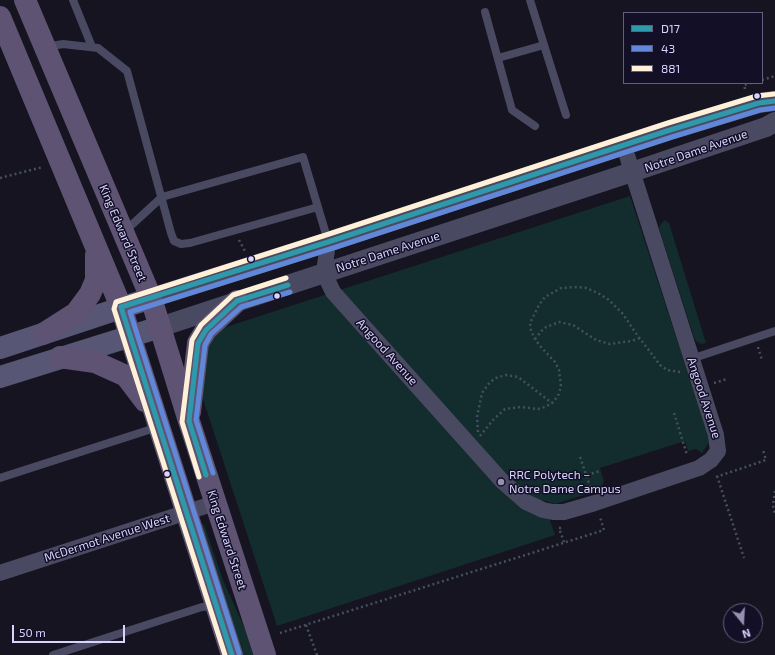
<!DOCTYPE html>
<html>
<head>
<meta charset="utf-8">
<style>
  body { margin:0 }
  #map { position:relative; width:775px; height:655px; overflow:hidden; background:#161421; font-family:"Exo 2",sans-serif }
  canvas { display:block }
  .legend { position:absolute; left:623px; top:12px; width:140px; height:72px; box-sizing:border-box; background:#130f26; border:1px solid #625e7d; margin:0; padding:5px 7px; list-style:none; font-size:12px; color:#d9d4ff }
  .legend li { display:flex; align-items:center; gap:8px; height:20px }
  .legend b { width:20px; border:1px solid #625e7d }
  .north { position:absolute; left:723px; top:603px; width:40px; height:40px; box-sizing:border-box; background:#130f26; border:1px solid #625e7d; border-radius:50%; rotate:162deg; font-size:11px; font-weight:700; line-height:16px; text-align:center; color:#d9d4ff }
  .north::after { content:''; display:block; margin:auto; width:14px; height:18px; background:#9591b1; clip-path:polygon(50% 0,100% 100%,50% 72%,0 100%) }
  .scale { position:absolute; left:12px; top:625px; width:113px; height:18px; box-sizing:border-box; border:2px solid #d9d4ff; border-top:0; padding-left:5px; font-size:12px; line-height:14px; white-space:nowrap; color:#d9d4ff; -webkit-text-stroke:3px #130f26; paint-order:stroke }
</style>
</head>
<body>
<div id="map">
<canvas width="775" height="655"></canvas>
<ul class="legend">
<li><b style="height:5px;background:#2e99ab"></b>D17</li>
<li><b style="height:5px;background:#6188d8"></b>43</li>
<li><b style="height:5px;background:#fff0d8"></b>881</li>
</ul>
<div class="north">N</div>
<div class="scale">50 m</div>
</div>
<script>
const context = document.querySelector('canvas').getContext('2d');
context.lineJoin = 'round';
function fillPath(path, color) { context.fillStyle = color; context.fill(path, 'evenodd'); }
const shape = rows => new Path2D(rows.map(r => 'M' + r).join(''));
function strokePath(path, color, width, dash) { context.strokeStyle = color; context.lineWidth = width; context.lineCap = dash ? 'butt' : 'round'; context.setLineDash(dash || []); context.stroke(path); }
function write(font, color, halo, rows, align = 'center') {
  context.font = font + ' "Exo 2",sans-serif'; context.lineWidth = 3; context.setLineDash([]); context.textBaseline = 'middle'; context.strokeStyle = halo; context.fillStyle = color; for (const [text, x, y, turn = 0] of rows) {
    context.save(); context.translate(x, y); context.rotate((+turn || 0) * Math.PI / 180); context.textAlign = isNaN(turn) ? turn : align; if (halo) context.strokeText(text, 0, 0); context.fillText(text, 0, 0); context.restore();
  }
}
const green = shape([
  [630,196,710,441,702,453,696,449,688,451,685,441,600,468,604,481,600,490,555,504,543,500,555,535,277,626,188,353,198,336],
  [665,220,669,223,706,343,701,344,696,341,694,337,660,232,659,227,662,223],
  [201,524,203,524,205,527,223,580,245,629,254,655,240,655]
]);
const path = shape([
  [762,80,775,76],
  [745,89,744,85,751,83],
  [0,178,43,167],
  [239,240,245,251],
  [535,339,544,328,559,322,573,325,596,340,610,344,631,341,640,338],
  [758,347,762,360],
  [714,383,727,379],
  [674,413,687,455,688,455],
  [478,432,477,417,482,393,490,382,496,378,506,375,518,377,552,403],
  [480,436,493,420,505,409,521,407,538,409,545,407,552,403,558,396,561,387,559,370,555,362,540,346,535,339,531,331,530,323,539,305,545,297,561,288,577,287,586,288,598,293,609,300,623,314,635,332,660,365,667,370,680,372],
  [580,457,591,489],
  [587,475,600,471],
  [717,476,744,558],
  [716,477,766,460,763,450],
  [775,491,773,505,775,515],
  [561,528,559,528,564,542],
  [306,625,317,655],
  [280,633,604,530,600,517]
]);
const service = shape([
  [73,0,92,47],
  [530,0,544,45],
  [485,12,512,110,535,126],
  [46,47,63,44,98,48,127,71,171,233,174,241,181,244,190,243,318,207],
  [498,58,544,45,566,115],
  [124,232,162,197,303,157,328,241],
  [691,359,775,331],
  [0,478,158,427],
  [53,655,202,607,215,606]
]);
const minor = shape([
  [328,242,324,273,333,292,502,481,526,502,543,510,553,512,564,512,595,503,699,468,711,460,718,451,716,435,624,146],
  [0,573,215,503]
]);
const tertiary = shape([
  [151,298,328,242,670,130,759,103,775,101],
  [160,327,632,172,766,127,775,122]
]);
const secondary = shape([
  [0,348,151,298],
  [0,377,160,327]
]);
const primary = shape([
  [25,0,151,298,189,421,265,655],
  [0,17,121,307,232,655],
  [43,334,76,313,90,294,96,280,96,255],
  [60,357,95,362,126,376,145,401],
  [190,412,198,343,206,330,237,301]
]);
const bus1 = shape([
  [206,475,189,421,198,343,206,330,237,301,288,285],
  [232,655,121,307,328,242,670,130,759,103,775,101]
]);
const bus2 = shape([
  [213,473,196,420,205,345,211,334,241,307,290,292],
  [239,653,130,312,330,249,672,137,760,110,775,108]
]);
const bus3 = shape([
  [199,477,182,422,192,340,201,325,233,295,286,278],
  [225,655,114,309,116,302,326,235,668,123,757,96,774,94]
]);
const markers = [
  [757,96,3.5,"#d9d4ff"],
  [251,259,3.5,"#d9d4ff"],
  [277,296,3.5,"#d9d4ff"],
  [167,474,3.5,"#d9d4ff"],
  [501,482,4,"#9591b1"]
];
const streetNames = [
  ["Notre Dame Avenue",696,151,-19],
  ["King Edward Street",123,233,67],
  ["Notre Dame Avenue",388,252,-18],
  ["Angood Avenue",387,352,48],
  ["Angood Avenue",704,398,72],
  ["McDermot Avenue West",107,538,-18],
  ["King Edward Street",227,540,72]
];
const poiNames = [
  ["RRC Polytech –",509,475],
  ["Notre Dame Campus",509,489]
];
fillPath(green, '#132c2d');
strokePath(path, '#44505f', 2.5, [2, 3]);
strokePath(service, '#4a4962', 8);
strokePath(minor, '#4a4962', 16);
strokePath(tertiary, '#4a4962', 20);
strokePath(secondary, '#575674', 22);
strokePath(primary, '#5e5373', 22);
strokePath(bus1, '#2e99ab', 5);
strokePath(bus2, '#6188d8', 5);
strokePath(bus3, '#fff0d8', 5);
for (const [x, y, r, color] of markers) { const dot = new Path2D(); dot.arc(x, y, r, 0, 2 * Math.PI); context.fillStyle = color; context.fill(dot); strokePath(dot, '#130f26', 1.5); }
write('12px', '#d9d4ff', '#130f26', streetNames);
write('12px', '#d9d4ff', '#130f26', poiNames, 'left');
</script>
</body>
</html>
